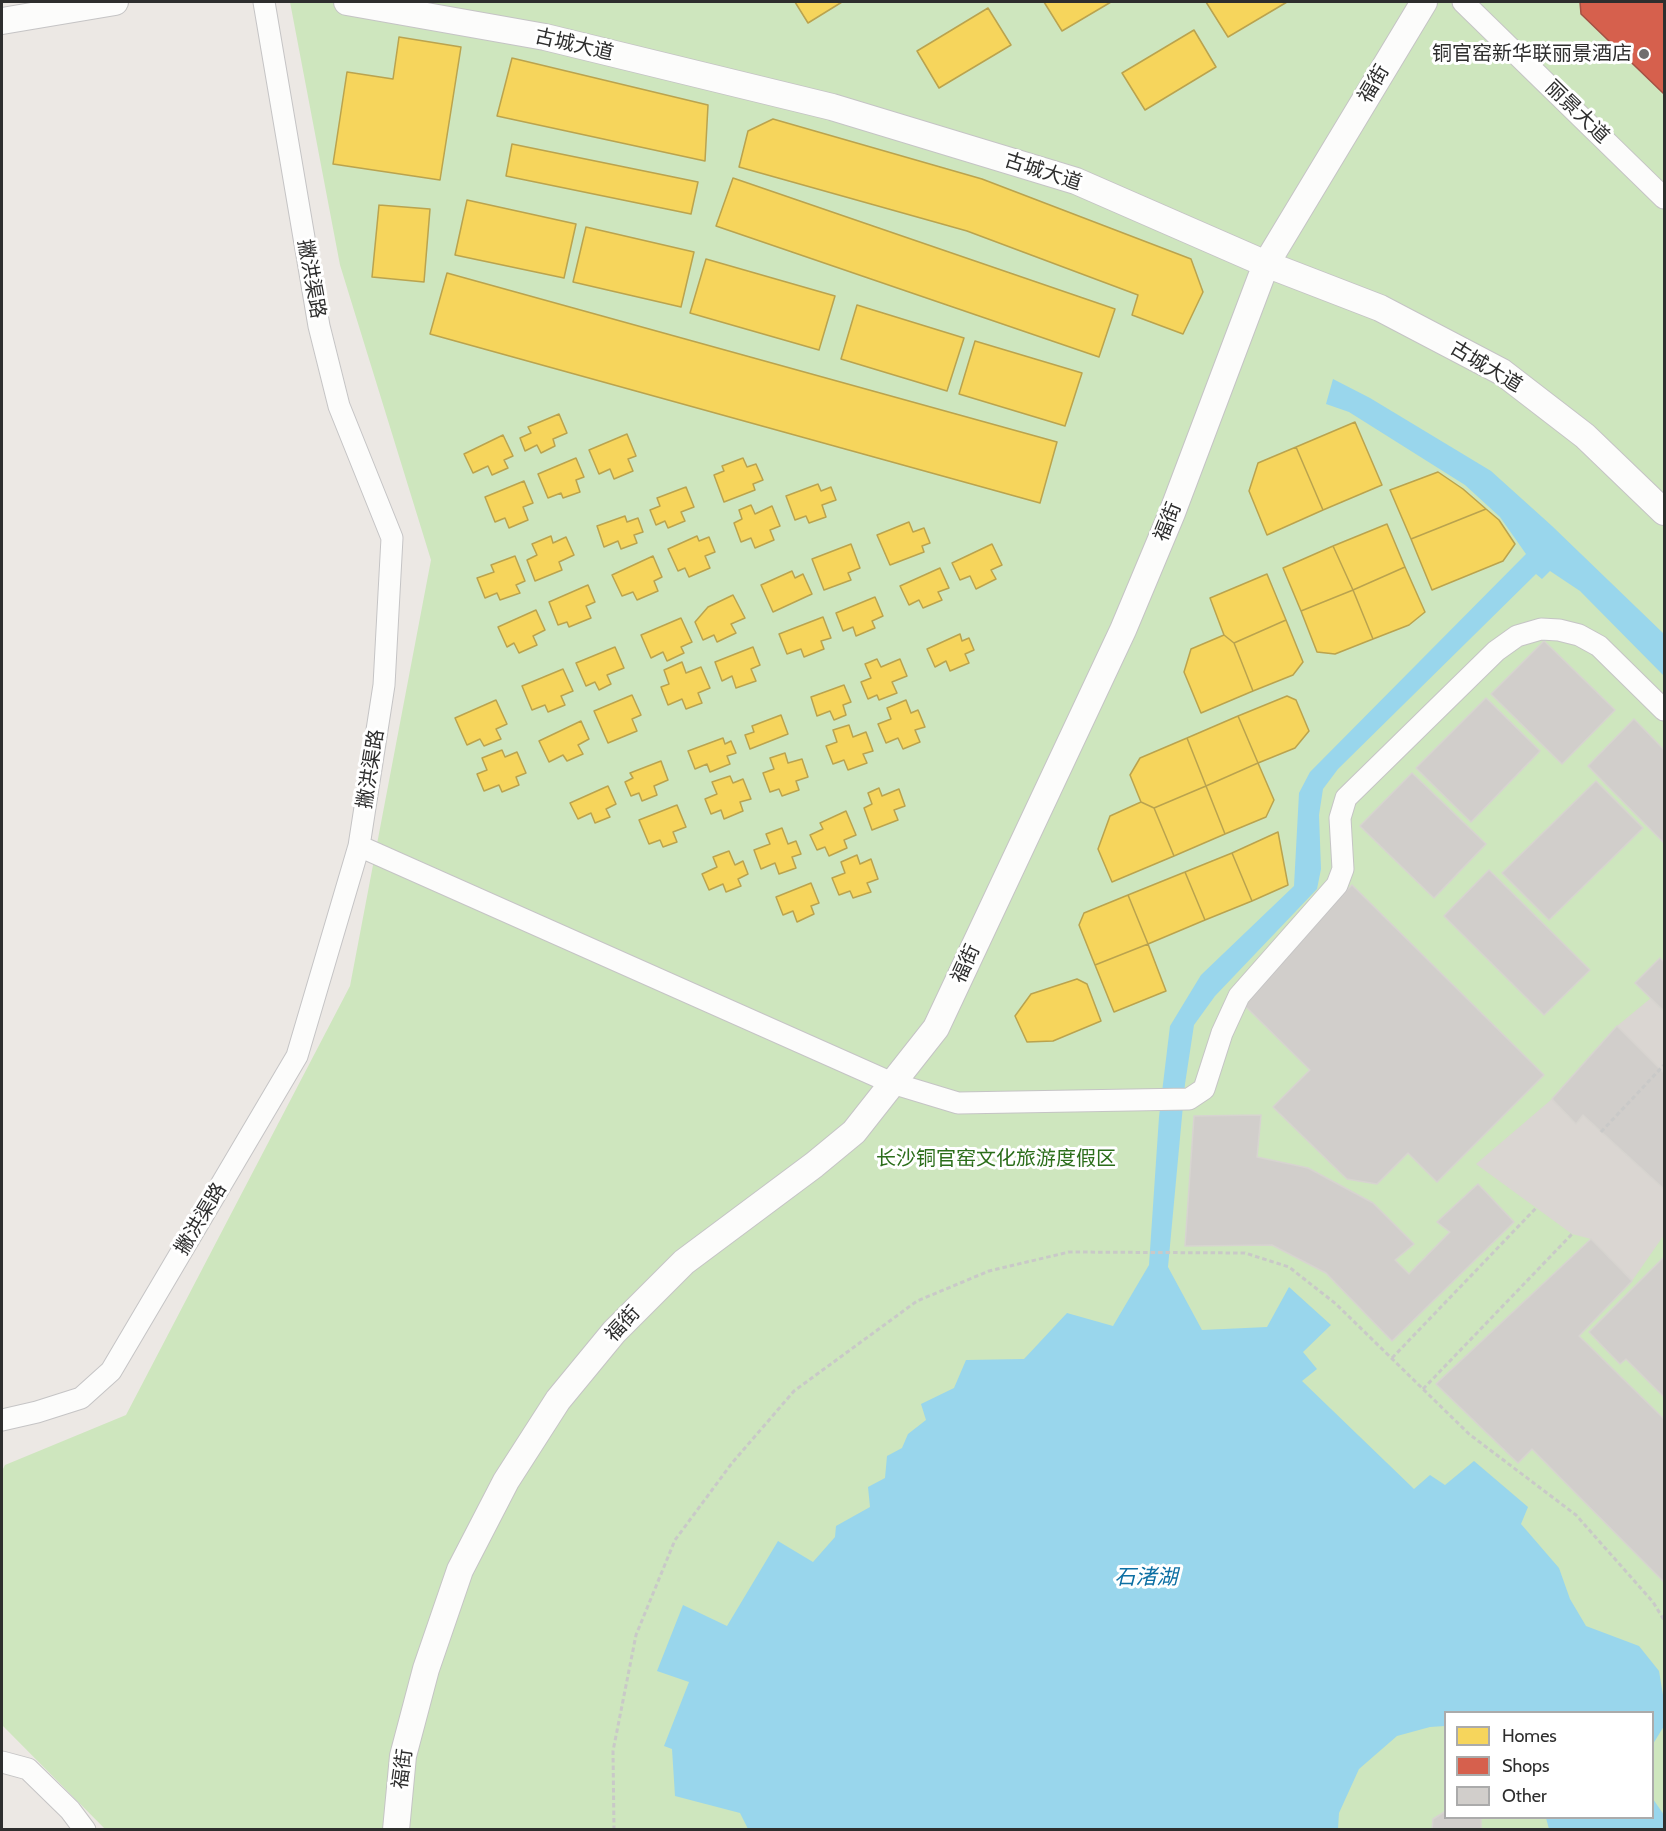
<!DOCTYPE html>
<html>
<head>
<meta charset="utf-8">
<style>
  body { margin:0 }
  #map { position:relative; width:1666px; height:1831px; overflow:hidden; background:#ece8e4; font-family:Cabin,sans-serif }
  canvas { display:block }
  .frame { position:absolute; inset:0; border:3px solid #2e2e2e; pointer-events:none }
  .legend { position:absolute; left:1444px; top:1711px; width:210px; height:108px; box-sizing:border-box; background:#fff; border:2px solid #ababab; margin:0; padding:8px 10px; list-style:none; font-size:18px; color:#2e2e2e }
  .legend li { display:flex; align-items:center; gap:12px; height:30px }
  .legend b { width:30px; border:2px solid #ababab }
</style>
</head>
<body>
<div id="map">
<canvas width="1666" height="1831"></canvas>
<div class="frame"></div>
<ul class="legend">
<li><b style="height:16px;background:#f6d55c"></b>Homes</li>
<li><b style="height:16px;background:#d6604d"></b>Shops</li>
<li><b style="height:16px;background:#d1cecb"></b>Other</li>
</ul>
</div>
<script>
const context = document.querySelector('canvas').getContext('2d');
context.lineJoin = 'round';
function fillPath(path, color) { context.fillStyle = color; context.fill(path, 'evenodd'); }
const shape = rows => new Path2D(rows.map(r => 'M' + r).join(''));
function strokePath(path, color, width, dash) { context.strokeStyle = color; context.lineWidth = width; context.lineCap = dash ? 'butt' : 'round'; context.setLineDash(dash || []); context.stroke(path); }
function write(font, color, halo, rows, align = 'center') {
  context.font = font + ' Cabin,"Noto Sans SC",sans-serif'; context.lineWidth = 6; context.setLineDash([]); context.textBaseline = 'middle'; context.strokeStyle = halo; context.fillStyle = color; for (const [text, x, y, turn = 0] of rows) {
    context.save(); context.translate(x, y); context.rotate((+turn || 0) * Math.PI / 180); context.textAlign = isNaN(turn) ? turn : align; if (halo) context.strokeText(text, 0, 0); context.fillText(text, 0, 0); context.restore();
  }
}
const green = shape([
  [290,2,1664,2,1664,1829,105,1829,2,1725,2,1471,5,1465,126,1415,350,986,431,560,340,265],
  [1446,1712,1652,1712,1652,1818,1446,1818]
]);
const plaza = shape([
  [1651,998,1664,1012,1664,1073,1617,1026],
  [1552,1099,1576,1124,1583,1115,1664,1189,1664,1235,1632,1281,1591,1239,1572,1234,1476,1164]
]);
const water = shape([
  [1333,379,1370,398,1491,471,1552,526,1664,634,1664,676,1580,591,1550,571,1542,579,1536,574,1338,769,1323,789,1319,815,1321,869,1317,889,1215,996,1194,1025,1185,1084,1168,1267,1202,1330,1267,1327,1289,1287,1331,1325,1303,1352,1317,1369,1302,1381,1414,1489,1430,1475,1445,1485,1474,1461,1528,1507,1521,1524,1559,1568,1570,1599,1586,1626,1639,1646,1659,1671,1664,1701,1664,1726,1653,1744,1652,1712,1446,1712,1445,1726,1430,1727,1397,1736,1359,1769,1339,1813,1338,1829,748,1829,740,1813,675,1796,672,1749,664,1746,689,1682,657,1671,683,1605,727,1626,778,1541,813,1562,835,1537,836,1526,870,1507,868,1487,885,1478,887,1456,902,1448,908,1434,926,1420,921,1404,954,1388,966,1360,1024,1359,1067,1313,1113,1326,1149,1265,1159,1117,1170,1026,1201,975,1294,886,1299,793,1310,772,1526,554,1500,517,1465,485,1349,412,1326,404],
  [1653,1799,1664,1815,1664,1829,1549,1829,1546,1818,1652,1818]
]);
const homes = shape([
  [795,2,842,2,808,23,795,2],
  [1044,2,1111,2,1062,31,1044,2],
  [1206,2,1287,2,1228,37,1206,2],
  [988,8,1011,45,939,88,917,51,988,8],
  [1194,30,1216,67,1145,110,1122,73,1194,30],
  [399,37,461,47,440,180,333,164,347,72,393,79,399,37],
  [512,58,708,105,705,161,497,116,512,58],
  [773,119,982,179,1191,259,1203,292,1183,334,1132,315,1138,295,967,231,739,167,748,131,773,119],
  [512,144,698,182,691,214,506,176,512,144],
  [733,178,1115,309,1099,357,716,226,733,178],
  [467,200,576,224,564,278,455,255,467,200],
  [379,205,430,209,424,282,372,277,379,205],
  [586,227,694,252,681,307,573,282,586,227],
  [706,259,835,296,819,350,690,313,706,259],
  [447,273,1057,442,1040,503,430,334,447,273],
  [857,305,964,338,947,391,841,359,857,305],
  [975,341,1082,373,1065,426,959,394,975,341],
  [559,414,567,433,553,439,555,446,541,453,537,445,525,451,520,438,531,433,528,427,559,414],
  [1355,422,1382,485,1323,510,1296,447,1355,422],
  [627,434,636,456,628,459,633,471,614,479,610,469,599,474,589,450,627,434],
  [503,435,513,456,504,460,508,468,492,475,488,466,473,473,464,454,503,435],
  [1296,447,1323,510,1267,535,1249,491,1258,463,1296,447],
  [576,458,584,477,576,480,580,492,563,498,561,493,548,498,538,474,576,458],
  [743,458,747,467,756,464,763,480,753,484,755,490,724,502,714,475,724,471,722,466,743,458],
  [1438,472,1463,489,1486,509,1411,539,1390,490,1438,472],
  [524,481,533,503,523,507,528,520,509,528,505,518,495,522,485,497,524,481],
  [818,484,821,491,831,487,836,500,822,505,826,517,809,523,806,516,795,520,786,496,818,484],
  [686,487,694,507,681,512,685,521,668,528,665,521,656,525,650,510,660,506,657,498,686,487],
  [751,505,755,514,772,506,780,526,770,530,774,540,755,548,751,538,741,542,734,523,742,519,739,510,751,505],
  [1486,509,1499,520,1515,544,1503,561,1432,590,1411,539,1486,509],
  [625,516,627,522,638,518,643,532,634,535,637,543,621,549,618,541,604,547,597,526,625,516],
  [909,522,913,532,924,528,930,543,922,546,924,552,890,565,877,535,909,522],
  [1387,524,1405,567,1353,590,1333,546,1387,524],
  [551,536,553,543,566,537,574,555,559,562,562,570,535,581,527,560,537,555,532,544,551,536],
  [697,536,699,541,709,537,715,552,705,556,710,568,689,577,685,568,678,571,668,549,697,536],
  [851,544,860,568,848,573,851,580,824,590,812,559,851,544],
  [992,544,1002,565,991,570,996,579,976,589,970,576,960,580,952,563,992,544],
  [1333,546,1353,590,1301,611,1283,568,1333,546],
  [515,556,525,581,516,585,520,593,500,600,497,593,485,598,477,578,494,572,491,565,515,556],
  [653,556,662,577,654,581,658,591,637,600,633,592,622,596,612,575,653,556],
  [1405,567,1425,612,1409,625,1373,639,1353,590,1405,567],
  [940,568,949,588,938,592,942,600,923,608,919,600,909,605,900,586,940,568],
  [792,571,795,578,803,574,812,594,773,612,761,585,792,571],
  [1267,574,1286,620,1234,643,1224,635,1210,598,1267,574],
  [588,585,595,602,586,606,591,618,569,627,567,622,558,625,549,602,588,585],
  [1353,590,1373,639,1335,654,1317,652,1301,611,1353,590],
  [733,595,745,618,731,624,736,633,717,642,714,635,703,640,695,622,708,607,733,595],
  [875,597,883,616,872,621,875,628,856,636,853,627,843,631,836,613,875,597],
  [536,610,545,630,533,636,537,645,519,653,514,643,507,647,498,627,536,610],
  [823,617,831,638,821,641,824,649,804,657,801,649,787,654,779,634,823,617],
  [681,618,692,642,681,647,684,653,667,661,663,652,651,658,641,635,681,618],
  [1286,620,1303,662,1293,675,1253,691,1234,643,1286,620],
  [960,634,962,641,969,638,974,650,965,654,969,663,950,671,946,661,935,667,927,649,960,634],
  [1224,635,1234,643,1253,691,1201,713,1184,672,1191,649,1224,635],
  [615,647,624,668,607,675,611,684,599,690,595,682,586,686,576,663,615,647],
  [753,647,760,665,751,669,756,681,736,688,732,676,722,681,715,662,753,647],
  [877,659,881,667,900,659,907,676,892,682,897,693,879,700,877,695,868,699,861,682,871,678,865,664,877,659],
  [682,662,686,673,701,667,710,688,698,693,702,703,686,709,682,699,668,705,661,687,669,684,664,670,682,662],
  [563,669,573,691,561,696,565,705,548,712,545,705,532,710,522,686,563,669],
  [844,685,851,702,843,705,846,715,834,720,830,711,817,716,811,697,844,685],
  [632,695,641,715,632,719,637,731,608,743,594,711,632,695],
  [1287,696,1296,700,1309,731,1295,748,1258,763,1238,716,1287,696],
  [496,700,507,724,496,729,501,739,484,746,480,739,467,745,455,718,496,700],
  [906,700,911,713,918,710,925,727,915,730,920,742,903,749,898,738,886,743,878,724,891,719,887,708,906,700],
  [781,715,788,734,750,749,745,735,754,732,752,726,781,715],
  [1238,716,1258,763,1206,786,1187,738,1238,716],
  [581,721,589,739,578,745,583,754,567,761,563,755,549,762,539,741,581,721],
  [849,725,853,737,866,732,873,751,863,754,867,763,848,770,844,760,833,764,826,746,837,742,833,730,849,725],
  [723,738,725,744,731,741,736,753,727,756,730,764,710,772,707,764,695,769,688,751,723,738],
  [1187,738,1206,786,1154,808,1141,802,1130,775,1140,758,1187,738],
  [502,750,505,757,517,752,526,773,516,777,519,785,502,792,499,785,484,791,477,774,487,770,482,758,502,750],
  [785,753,788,763,802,759,808,777,796,781,799,790,782,796,779,789,770,792,763,773,774,769,770,758,785,753],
  [661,761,668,780,654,786,657,795,642,801,639,793,631,796,625,782,633,778,630,773,661,761],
  [1258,763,1274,800,1266,817,1225,834,1206,786,1258,763],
  [730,776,733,783,743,779,751,799,740,802,743,811,724,819,721,810,711,814,705,799,717,794,712,782,730,776],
  [608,786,616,804,606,809,610,817,595,823,591,813,578,819,570,803,608,786],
  [1206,786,1225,834,1174,856,1154,808,1206,786],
  [879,788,882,796,899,789,905,806,894,810,898,820,872,830,864,808,872,804,868,793,879,788],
  [1141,802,1154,808,1174,856,1112,882,1098,849,1110,816,1141,802],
  [677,805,686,827,673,832,677,842,663,847,660,840,649,844,639,820,677,805],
  [846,811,856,835,844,840,847,848,829,856,825,847,817,850,810,835,823,829,820,823,846,811],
  [782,828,788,844,796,841,801,854,792,857,796,868,779,874,775,863,761,869,754,850,770,844,766,834,782,828],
  [1278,832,1288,885,1252,901,1232,853,1278,832],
  [729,851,735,865,743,861,748,874,738,879,741,886,726,892,723,884,709,890,702,874,717,867,713,857,729,851],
  [1232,853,1252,901,1205,920,1185,872,1232,853],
  [857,855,860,864,871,859,878,879,867,883,871,892,853,898,850,891,839,895,832,878,845,873,841,862,857,855],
  [1185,872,1205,920,1148,944,1128,895,1185,872],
  [811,883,819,903,811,906,814,914,797,922,793,911,783,915,776,897,811,883],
  [1128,895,1148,944,1095,965,1079,925,1084,913,1128,895],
  [1148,944,1166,991,1114,1012,1095,965,1148,944],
  [1077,979,1087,984,1101,1021,1053,1041,1027,1042,1015,1016,1031,994,1077,979]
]);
const shops = shape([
  [1580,2,1664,2,1664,94,1581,14,1580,2]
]);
const building = shape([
  [1544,641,1615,710,1562,764,1491,694,1544,641],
  [1486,698,1540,751,1471,822,1416,768,1486,698],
  [1634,719,1664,750,1664,843,1588,766,1634,719],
  [1412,773,1486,844,1434,898,1360,826,1412,773],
  [1596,781,1643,828,1549,920,1502,873,1596,781],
  [1489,870,1590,970,1544,1015,1444,916,1489,870],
  [1352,885,1544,1075,1437,1182,1408,1153,1377,1184,1347,1179,1273,1107,1310,1070,1238,999,1352,885],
  [1660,958,1664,962,1664,1011,1635,983,1660,958],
  [1617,1026,1664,1073,1664,1189,1583,1115,1576,1124,1552,1099,1617,1026],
  [1261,1115,1257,1157,1308,1168,1373,1203,1414,1244,1395,1260,1409,1274,1450,1232,1437,1222,1478,1184,1514,1222,1392,1341,1326,1273,1272,1245,1185,1246,1194,1116,1261,1115],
  [1591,1239,1632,1281,1579,1336,1664,1419,1664,1582,1532,1449,1518,1463,1436,1384,1591,1239],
  [1664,1257,1664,1397,1626,1359,1620,1364,1589,1332,1664,1257],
  [1446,1811,1446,1818,1481,1818,1481,1830,1432,1830,1433,1819,1446,1811]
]);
const path = shape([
  [1601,1132,1664,1065],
  [1392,1358,1536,1208],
  [1423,1389,1572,1234],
  [614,1830,613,1751,636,1635,675,1540,732,1463,794,1391,917,1301,989,1271,1069,1252,1245,1253,1289,1267,1336,1304,1469,1434,1576,1515,1653,1602,1664,1620]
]);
const minor = shape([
  [1463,2,1664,198],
  [359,846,892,1083,958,1103,1189,1099,1204,1089,1222,1033,1239,996,1337,885,1343,869,1340,818,1346,798,1496,651,1517,636,1541,629,1559,630,1579,635,1599,646,1664,710],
  [2,1420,37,1412,81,1398,111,1371,297,1056,359,846,384,685,392,538,339,406,319,326,264,2],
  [2,1762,28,1769,70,1810,85,1830]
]);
const tertiary = shape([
  [347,2,545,37,832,107,1076,181,1266,264,1380,308,1502,372,1585,436,1664,512],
  [2,21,115,2],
  [396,1830,403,1756,426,1669,460,1570,506,1481,558,1400,614,1332,684,1262,814,1165,854,1132,936,1028,1123,630,1172,513,1266,264,1424,2]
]);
const markers = [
  [1644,54,6,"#706f6e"]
];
const streetNames = [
  ["古城大道",574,45,13],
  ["福街",1374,84,-59],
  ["丽景大道",1577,112,44],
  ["古城大道",1043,172,18],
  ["撇洪渠路",311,279,80],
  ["古城大道",1486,367,31],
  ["福街",1168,522,-68],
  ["撇洪渠路",371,769,-81],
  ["福街",966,964,-65],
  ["撇洪渠路",201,1219,-59],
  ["福街",623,1324,-47],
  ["福街",403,1769,-82]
];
const poiNames = [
  ["铜官窑新华联丽景酒店",1632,54]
];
const parkNames = [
  ["长沙铜官窑文化旅游度假区",996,1159]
];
const waterNames = [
  ["石渚湖",1146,1578]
];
fillPath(green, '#cee6be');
fillPath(plaza, '#dad6d2');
fillPath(water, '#99d6ec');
fillPath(homes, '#f6d55c');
strokePath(homes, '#baa34e', 1.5);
fillPath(shops, '#d6604d');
strokePath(shops, '#a45144', 1.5);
fillPath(building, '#d1cecb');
strokePath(building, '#d7d4d0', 1.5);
strokePath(minor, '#c5c4c5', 23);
strokePath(tertiary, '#c5c4c5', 28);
strokePath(path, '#c9c9c8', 3, [4.5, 3]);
strokePath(minor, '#fcfcfb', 21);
strokePath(tertiary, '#fcfcfb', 26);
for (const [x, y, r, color] of markers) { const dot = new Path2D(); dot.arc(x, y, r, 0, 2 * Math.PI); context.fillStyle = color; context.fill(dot); strokePath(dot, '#fff', 2); }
write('20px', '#2e2e2e', '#fff', streetNames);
write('20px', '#2e2e2e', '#fff', poiNames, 'right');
write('20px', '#2c6e1b', '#fff', parkNames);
write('italic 21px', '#0d6fa3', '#fff', waterNames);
</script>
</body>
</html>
